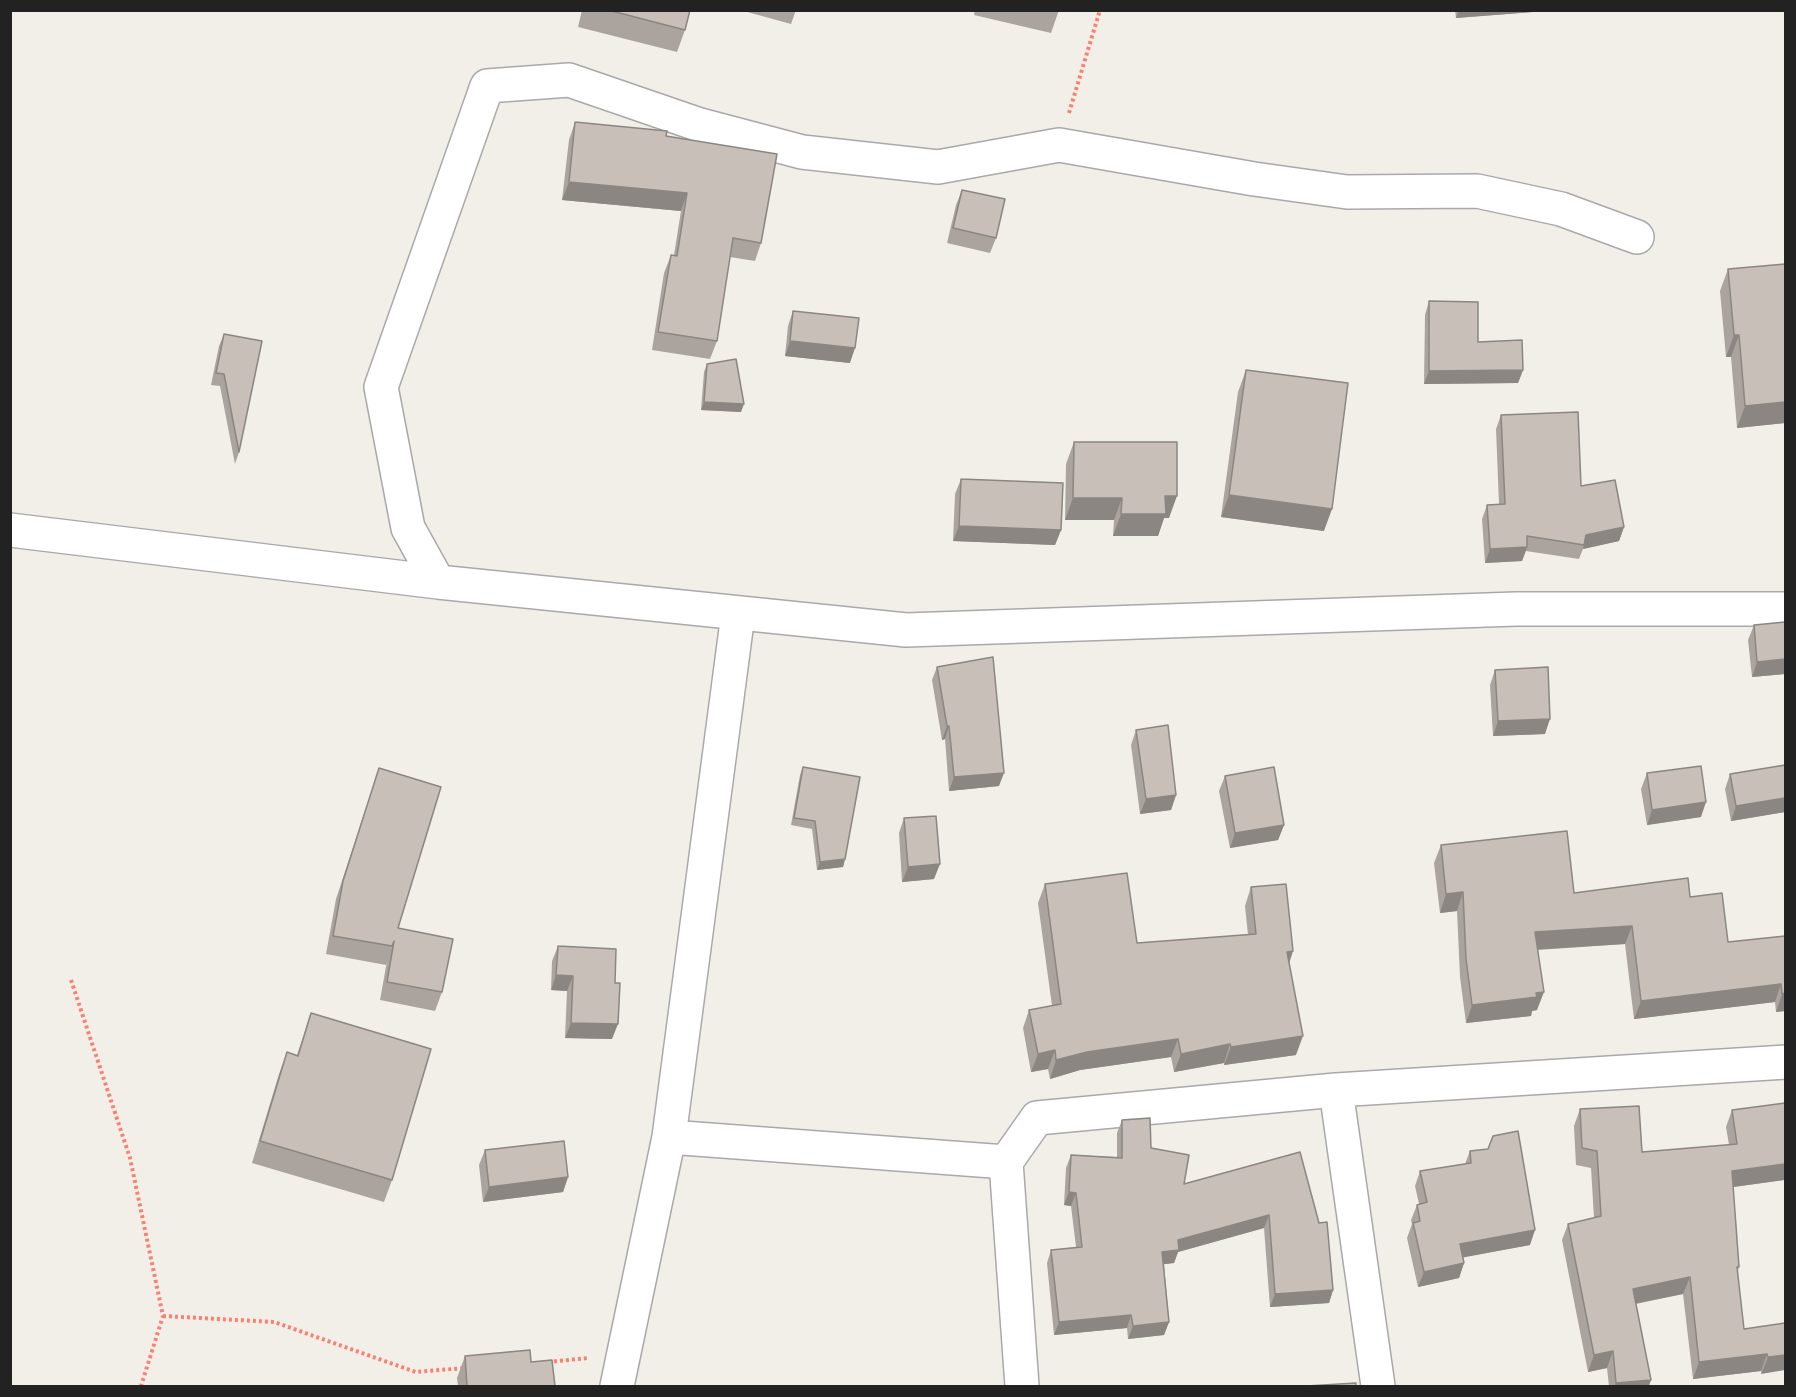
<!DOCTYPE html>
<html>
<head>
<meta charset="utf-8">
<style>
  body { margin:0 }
  #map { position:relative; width:1796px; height:1397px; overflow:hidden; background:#f2efe9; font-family:"Open Sans",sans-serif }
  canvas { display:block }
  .frame { position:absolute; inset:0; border:12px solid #222; pointer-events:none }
</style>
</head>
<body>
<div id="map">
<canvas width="1796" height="1397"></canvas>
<div class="frame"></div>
</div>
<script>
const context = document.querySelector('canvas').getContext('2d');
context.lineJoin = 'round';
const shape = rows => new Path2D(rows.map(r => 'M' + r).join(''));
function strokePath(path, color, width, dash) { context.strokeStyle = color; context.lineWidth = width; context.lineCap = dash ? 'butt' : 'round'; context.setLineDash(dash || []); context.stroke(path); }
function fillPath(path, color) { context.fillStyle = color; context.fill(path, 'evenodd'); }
const path = shape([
  [1069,113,1100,10],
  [71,980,130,1158,163,1316,141,1386],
  [163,1316,274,1322,416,1372,465,1368],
  [548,1362,588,1358]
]);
const street = shape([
  [1637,237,1561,209,1477,191,1347,192,1254,179,1059,145,938,167,802,152,700,125,569,80,487,86,381,387,408,528,438,582,906,630,1516,609,1786,609],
  [10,530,438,582],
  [1336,1090,1378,1386],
  [669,1137,1006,1162],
  [617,1386,669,1137,738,614],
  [1022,1386,1006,1162,1037,1118,1336,1090,1786,1062]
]);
const wall = shape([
  [582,10,690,10,685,30,677,52,578,27],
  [740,10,796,10,791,24],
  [975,10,1059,10,1051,33,974,15],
  [1455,10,1533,10,1533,12,1456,18],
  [575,122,666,136,761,243,755,261,730,257,717,341,710,359,652,350,664,273,671,255,674,255,681,211,562,200,569,140],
  [962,190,996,238,990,253,947,243,956,205],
  [1728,269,1785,423,1737,428,1731,357,1726,357,1720,291],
  [1429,301,1478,342,1523,370,1518,383,1424,384,1425,315],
  [793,311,850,363,785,356,788,326],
  [224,334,239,452,235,464,220,386,211,385,219,346],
  [707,364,741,412,701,410,704,372],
  [1246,370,1324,531,1221,517,1238,392],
  [1501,415,1581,486,1624,527,1619,541,1583,549,1579,559,1526,551,1522,561,1485,563,1482,519,1487,505,1499,504,1496,429],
  [1074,442,1169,518,1164,518,1158,536,1113,536,1114,520,1065,520,1066,464],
  [961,479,1061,530,1055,545,953,541,955,494],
  [1785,622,1785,674,1752,677,1748,640,1754,625],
  [937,667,999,786,949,791,945,739,942,740,932,680],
  [1495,670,1545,734,1493,736,1490,685],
  [1136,730,1176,795,1171,810,1140,814,1131,745],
  [803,767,845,859,843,867,817,870,812,829,791,825,800,775],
  [379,768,398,928,442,992,435,1011,380,1000,387,961,386,965,326,954,336,899],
  [1647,773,1701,817,1647,825,1641,789],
  [1730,774,1785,812,1731,821,1725,789],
  [1225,776,1284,825,1278,840,1230,848,1219,791],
  [904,818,934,879,902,882,899,833],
  [1441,845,1574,893,1690,897,1728,942,1785,936,1785,1011,1776,1012,1775,1002,1634,1019,1625,944,1538,950,1537,1010,1532,1011,1531,1016,1466,1023,1460,977,1457,911,1440,913,1434,863],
  [1045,884,1137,943,1248,935,1245,906,1251,887,1289,964,1296,1055,1224,1065,1224,1063,1174,1072,1171,1057,1080,1070,1050,1079,1048,1069,1031,1072,1023,1028,1029,1010,1052,1006,1038,903],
  [558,946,615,983,612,1039,565,1038,567,991,551,990,552,961],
  [311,1013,392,1180,384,1202,252,1163,279,1074,287,1052,297,1055],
  [1785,1103,1785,1190,1784,1180,1733,1187,1739,1267,1737,1273,1744,1329,1785,1323,1761,1374,1761,1371,1693,1379,1683,1294,1636,1304,1649,1386,1609,1386,1607,1368,1588,1372,1562,1240,1568,1224,1594,1218,1591,1168,1576,1165,1574,1126,1580,1109,1642,1152,1729,1145,1726,1127,1732,1110],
  [1122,1120,1151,1148,1184,1184,1300,1152,1333,1290,1329,1303,1270,1307,1264,1228,1178,1252,1174,1263,1164,1264,1169,1322,1164,1335,1128,1339,1127,1328,1054,1335,1047,1263,1051,1250,1076,1247,1071,1206,1064,1205,1066,1168,1071,1155,1117,1157,1117,1133],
  [485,1150,568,1177,563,1192,483,1202,479,1165],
  [1470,1151,1530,1245,1463,1257,1464,1263,1459,1278,1418,1287,1407,1238,1412,1224,1411,1220,1417,1205,1419,1204,1415,1186,1420,1171,1465,1164],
  [465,1356,531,1362,555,1386,458,1386,457,1378]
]);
const shadedWall = shape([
  [1459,10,1533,10,1533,12,1456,18],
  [569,182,687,193,681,211,562,200],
  [1734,335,1739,335,1731,357,1726,357],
  [790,341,855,348,850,363,785,356],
  [1523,370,1518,383,1424,384,1429,371],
  [704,402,744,404,741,412,701,410],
  [1785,402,1785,423,1737,428,1745,406],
  [1229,495,1332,509,1324,531,1221,517],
  [1165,496,1177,496,1169,518,1164,518,1158,536,1113,536,1121,514],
  [1073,498,1122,498,1114,520,1065,520],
  [959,526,1061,530,1055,545,953,541],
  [1624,527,1619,541,1583,549,1586,535],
  [1527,547,1522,561,1485,563,1490,549],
  [1785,659,1785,674,1752,677,1757,662],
  [1550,719,1545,734,1493,736,1498,721],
  [947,726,949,726,945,739,942,740],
  [1004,773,999,786,949,791,954,777],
  [1176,795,1171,810,1140,814,1146,799],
  [1785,798,1785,812,1731,821,1736,806],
  [1706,802,1701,817,1647,825,1652,810],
  [1284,825,1278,840,1230,848,1235,833],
  [845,859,843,867,817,870,820,862],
  [940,864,934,879,902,882,908,867],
  [1463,892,1457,911,1440,913,1446,894],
  [1632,926,1625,944,1528,950,1535,932],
  [1293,951,1287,970,1287,952],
  [556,975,573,976,567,991,551,990],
  [1781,984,1775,1002,1634,1019,1641,1001],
  [1544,992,1537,1010,1532,1011,1531,1016,1466,1023,1472,1005],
  [1785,993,1785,1011,1776,1012,1782,994],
  [571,1023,618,1024,612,1039,565,1038],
  [1303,1036,1296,1055,1224,1065,1231,1047],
  [1178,1039,1171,1057,1080,1070,1050,1079,1056,1060,1087,1052],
  [1230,1044,1224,1063,1174,1072,1181,1054],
  [1055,1050,1048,1069,1031,1072,1038,1054],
  [1785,1164,1785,1177,1784,1180,1726,1188,1732,1171],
  [568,1177,563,1192,483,1202,489,1187],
  [1069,1192,1076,1193,1071,1206,1064,1205],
  [1269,1215,1264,1228,1178,1252,1174,1263,1158,1265,1162,1252,1178,1240],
  [1535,1230,1530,1245,1455,1259,1460,1244],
  [1464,1263,1459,1278,1418,1287,1424,1272],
  [1690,1277,1683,1294,1627,1305,1633,1289],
  [1333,1290,1329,1303,1270,1307,1275,1294],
  [1131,1315,1127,1328,1054,1335,1059,1322],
  [1169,1322,1164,1335,1128,1339,1133,1326],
  [1613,1351,1607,1368,1588,1372,1594,1355],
  [1767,1354,1761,1371,1693,1379,1699,1362],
  [1785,1355,1785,1370,1761,1374,1768,1357],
  [1651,1380,1649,1386,1614,1386,1616,1383]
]);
const building = shape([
  [608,10,690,10,685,30,608,10],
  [575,122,667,131,666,136,777,154,761,243,733,238,717,341,658,332,671,255,677,256,687,193,569,182,575,122],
  [962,190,1005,199,996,238,953,228,962,190],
  [1785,264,1785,402,1745,406,1739,335,1734,335,1728,269,1785,264],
  [1429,301,1478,302,1478,342,1522,340,1523,370,1429,371,1429,301],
  [793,311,859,318,855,348,790,341,793,311],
  [224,334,262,341,239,452,224,374,216,373,224,334],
  [736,359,744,404,704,402,707,364,736,359],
  [1246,370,1348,383,1332,509,1229,495,1246,370],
  [1578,412,1581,486,1615,480,1624,527,1586,535,1584,545,1527,536,1527,547,1490,549,1487,505,1505,504,1501,415,1578,412],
  [1074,442,1177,442,1177,496,1165,496,1166,514,1121,514,1122,498,1073,498,1074,442],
  [961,479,1063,483,1061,530,959,526,961,479],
  [1785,622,1785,659,1757,662,1754,625,1785,622],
  [993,657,1004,773,954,777,949,726,947,726,937,667,993,657],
  [1548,667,1550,719,1498,721,1495,670,1548,667],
  [1168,725,1176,795,1146,799,1136,730,1168,725],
  [1785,765,1785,798,1736,806,1730,774,1785,765],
  [1701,766,1706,802,1652,810,1647,773,1701,766],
  [803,767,860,777,845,859,820,862,815,821,794,818,803,767],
  [1274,767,1284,825,1235,833,1225,776,1274,767],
  [379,768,441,787,398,928,453,939,442,992,387,982,394,941,392,946,333,936,343,881,379,768],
  [936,816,940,864,908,867,904,818,936,816],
  [1567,831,1574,893,1688,878,1690,897,1722,893,1728,942,1785,936,1785,993,1782,994,1781,984,1641,1001,1632,926,1535,932,1544,992,1536,993,1537,997,1472,1005,1466,959,1463,892,1446,894,1441,845,1567,831],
  [1127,873,1137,943,1256,934,1251,887,1286,884,1293,951,1287,952,1303,1036,1231,1047,1230,1044,1181,1054,1178,1039,1087,1052,1056,1060,1055,1050,1038,1054,1029,1010,1061,1004,1045,884,1127,873],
  [558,946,616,949,615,983,620,983,618,1024,571,1023,573,976,556,975,558,946],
  [311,1013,431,1049,392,1180,260,1141,287,1052,298,1056,311,1013],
  [1785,1103,1785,1164,1732,1171,1739,1267,1737,1267,1744,1329,1785,1323,1785,1355,1768,1357,1767,1354,1699,1362,1690,1277,1633,1289,1651,1380,1616,1383,1613,1351,1594,1355,1568,1224,1601,1216,1597,1151,1582,1148,1580,1109,1639,1106,1642,1152,1737,1144,1732,1110,1785,1103],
  [1150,1118,1151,1148,1189,1155,1184,1184,1300,1152,1319,1223,1327,1222,1333,1290,1275,1294,1269,1215,1178,1240,1179,1250,1162,1252,1169,1322,1133,1326,1131,1315,1059,1322,1051,1250,1082,1247,1076,1193,1069,1192,1071,1155,1122,1158,1122,1120,1150,1118],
  [1518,1131,1535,1230,1460,1244,1464,1263,1424,1272,1413,1223,1420,1221,1417,1205,1427,1202,1420,1171,1471,1163,1470,1151,1488,1149,1493,1136,1518,1131],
  [564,1141,568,1177,489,1187,485,1150,564,1141],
  [530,1350,531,1362,552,1360,555,1386,467,1386,465,1356,530,1350],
  [1356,1383,1356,1386,1306,1386,1356,1383]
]);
strokePath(street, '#a9a9a9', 36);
strokePath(path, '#fa8072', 4, [3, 3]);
strokePath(street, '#fff', 33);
fillPath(wall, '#aba49e');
fillPath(shadedWall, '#8b8681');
fillPath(building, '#c7bfb8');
strokePath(building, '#8b8681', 1.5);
</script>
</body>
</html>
